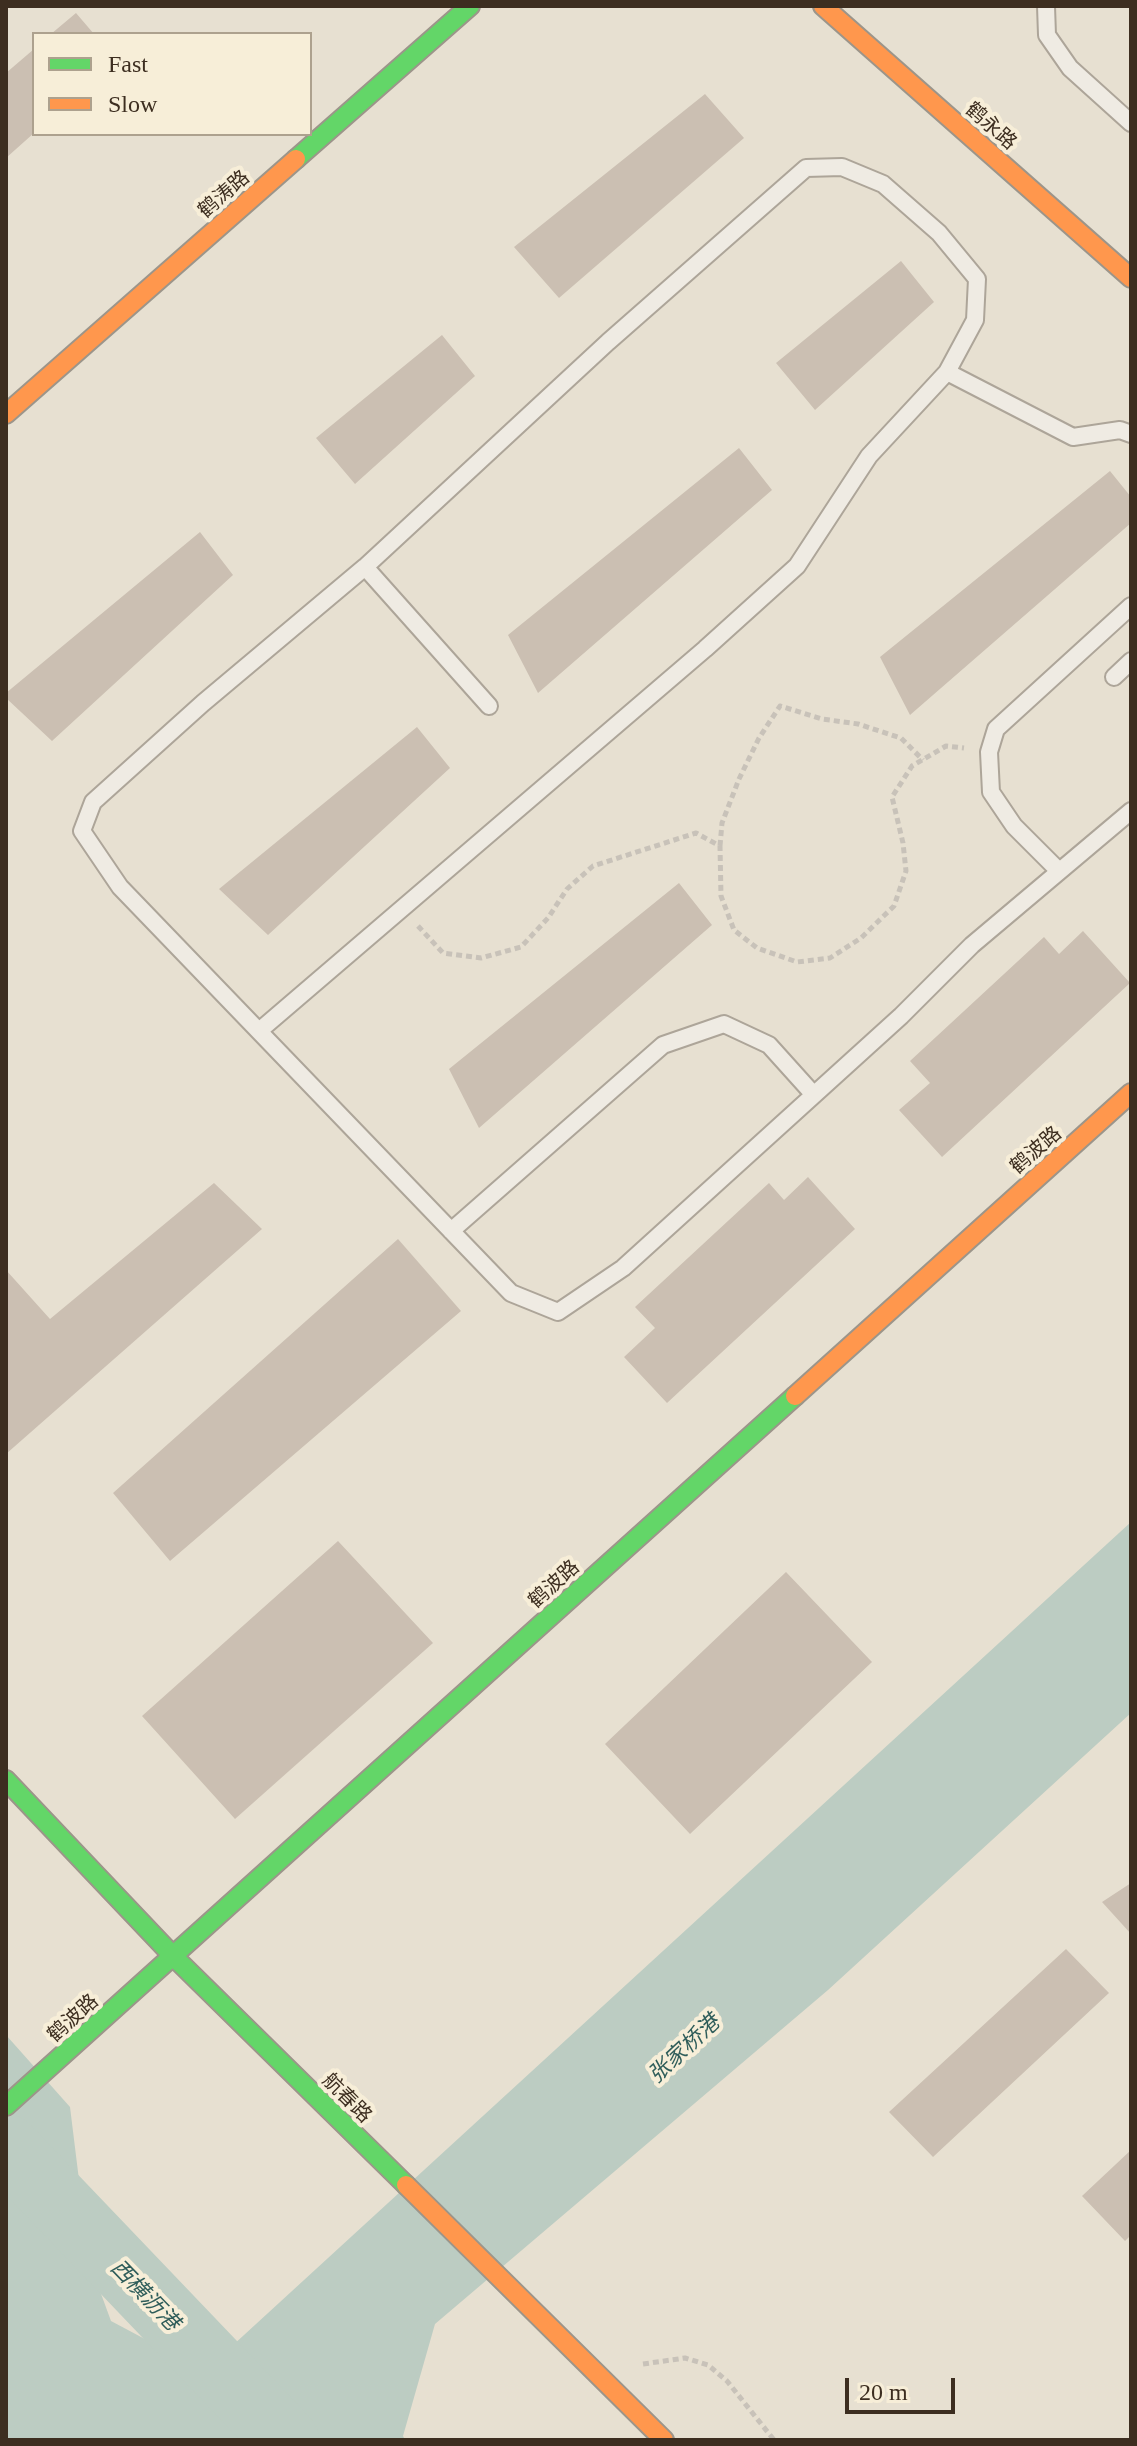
<!DOCTYPE html>
<html>
<head>
<meta charset="utf-8">
<style>
  body { margin:0 }
  #map { position:relative; width:1137px; height:2446px; overflow:hidden; background:#e7e0d1; font-family:Georgia,serif }
  canvas { display:block }
  .frame { position:absolute; inset:0; border:8px solid #3d2e20; pointer-events:none }
  .legend { position:absolute; left:32px; top:32px; width:280px; height:104px; box-sizing:border-box; background:#f7eed8; border:2px solid #ada18e; margin:0; padding:10px 14px; list-style:none; font-size:24px; color:#3d2e20 }
  .legend li { display:flex; align-items:center; gap:16px; height:40px }
  .legend b { width:40px; border:2px solid #ada18e }
  .scale { position:absolute; left:845px; top:2378px; width:110px; height:36px; box-sizing:border-box; border:4px solid #3d2e20; border-top:0; padding-left:10px; font-size:24px; line-height:28px; white-space:nowrap; color:#3d2e20; -webkit-text-stroke:6px #f7eed8; paint-order:stroke }
</style>
</head>
<body>
<div id="map">
<canvas width="1137" height="2446"></canvas>
<div class="frame"></div>
<ul class="legend">
<li><b style="height:10px;background:#63d668"></b>Fast</li>
<li><b style="height:10px;background:#ff974d"></b>Slow</li>
</ul>
<div class="scale">20 m</div>
</div>
<script>
const context = document.querySelector('canvas').getContext('2d');
context.lineJoin = 'round';
function fillPath(path, color) { context.fillStyle = color; context.fill(path, 'evenodd'); }
const shape = rows => new Path2D(rows.map(r => 'M' + r).join(''));
function strokePath(path, color, width, dash) { context.strokeStyle = color; context.lineWidth = width; context.lineCap = dash ? 'butt' : 'round'; context.setLineDash(dash || []); context.stroke(path); }
function write(font, color, halo, rows, align = 'center') {
  context.font = font + ' Georgia,"Noto Sans SC",serif'; context.lineWidth = 8; context.setLineDash([]); context.textBaseline = 'middle'; context.strokeStyle = halo; context.fillStyle = color; for (const [text, x, y, turn = 0] of rows) {
    context.save(); context.translate(x, y); context.rotate((+turn || 0) * Math.PI / 180); context.textAlign = isNaN(turn) ? turn : align; if (halo) context.strokeText(text, 0, 0); context.fillText(text, 0, 0); context.restore();
  }
}
const water = shape([
  [1131,1522,1131,1713,828,1990,435,2324,403,2436,405,2440,6,2440,6,2035,70,2107,89,2261,111,2321,175,2355,220,2357]
]);
const river = shape([
  [6,2147,286,2440]
]);
const building = shape([
  [76,13,94,34,51,34],
  [34,49,34,133,6,158,6,73],
  [705,94,744,138,559,298,514,247],
  [901,261,934,302,815,410,776,363],
  [442,335,475,376,355,484,316,438],
  [739,448,772,490,538,693,508,635],
  [1110,471,1131,497,1131,523,910,715,880,657],
  [200,532,233,575,52,741,6,698,6,693],
  [417,727,450,768,268,935,219,889],
  [679,883,712,925,479,1128,449,1069],
  [1083,931,1130,983,942,1157,899,1110,930,1083,910,1061,1044,937,1059,954],
  [808,1177,855,1229,667,1403,624,1357,655,1328,635,1307,769,1183,784,1200],
  [214,1183,262,1229,6,1454,6,1270,50,1319],
  [398,1239,461,1311,170,1561,113,1493],
  [338,1541,433,1643,235,1819,142,1716],
  [786,1572,872,1662,690,1834,605,1744],
  [1131,1883,1131,1934,1102,1902],
  [1066,1949,1109,1993,933,2157,889,2112],
  [1131,2150,1131,2235,1125,2241,1082,2196]
]);
const path = shape([
  [720,846,722,823,739,779,759,738,780,706,822,719,858,724,901,738,923,760],
  [418,926,443,953,481,958,521,947,548,918,567,889,593,866,696,833,720,846,721,896,734,930,757,948,797,962,830,958,861,938,894,906,906,871,903,843,892,797,912,766,946,746,964,748],
  [643,2364,685,2358,708,2365,727,2381,774,2440]
]);
const lane = shape([
  [1046,6,1047,35,1070,68,1131,123],
  [1131,434,1120,430,1073,437,947,372,975,320,977,279,939,233,883,184,842,167,806,168,608,342,365,567,203,703,93,802,82,831,120,887,511,1293,558,1312,623,1268,901,1016,972,945,1131,811],
  [365,567,489,706],
  [1114,677,1131,661],
  [1059,871,1014,826,991,792,989,752,996,729,1131,606],
  [259,1031,705,649,797,566,869,456,947,372],
  [451,1231,663,1045,724,1024,769,1045,814,1095]
]);
const fast = shape([
  [296,159,470,6],
  [6,1780,173,1956,406,2185],
  [6,2106,795,1396]
]);
const slow = shape([
  [823,6,1131,278],
  [6,414,296,159],
  [795,1396,1131,1093],
  [406,2185,664,2440]
]);
const streetNames = [
  ["鹤永路",992,125,41],
  ["鹤涛路",223,193,-41],
  ["鹤波路",1035,1149,-41],
  ["鹤波路",553,1583,-42],
  ["鹤波路",72,2017,-42],
  ["航春路",348,2097,45]
];
const waterNames = [
  ["张家桥港",683,2048,-43],
  ["西横沥港",146,2294,46]
];
fillPath(water, '#bcccc2');
strokePath(river, '#bcccc2', 66);
fillPath(building, '#cbbfb2');
strokePath(lane, '#ada599', 20);
strokePath(fast, '#9c958a', 22);
strokePath(slow, '#9c958a', 22);
strokePath(path, '#c8c2b9', 5, [6, 4]);
strokePath(lane, '#efebe3', 16);
strokePath(fast, '#63d668', 18);
strokePath(slow, '#ff974d', 18);
write('20px', '#3d2e20', '#f7eed8', streetNames);
write('italic 22px', '#2f5d5a', '#f7eed8', waterNames);
</script>
</body>
</html>
